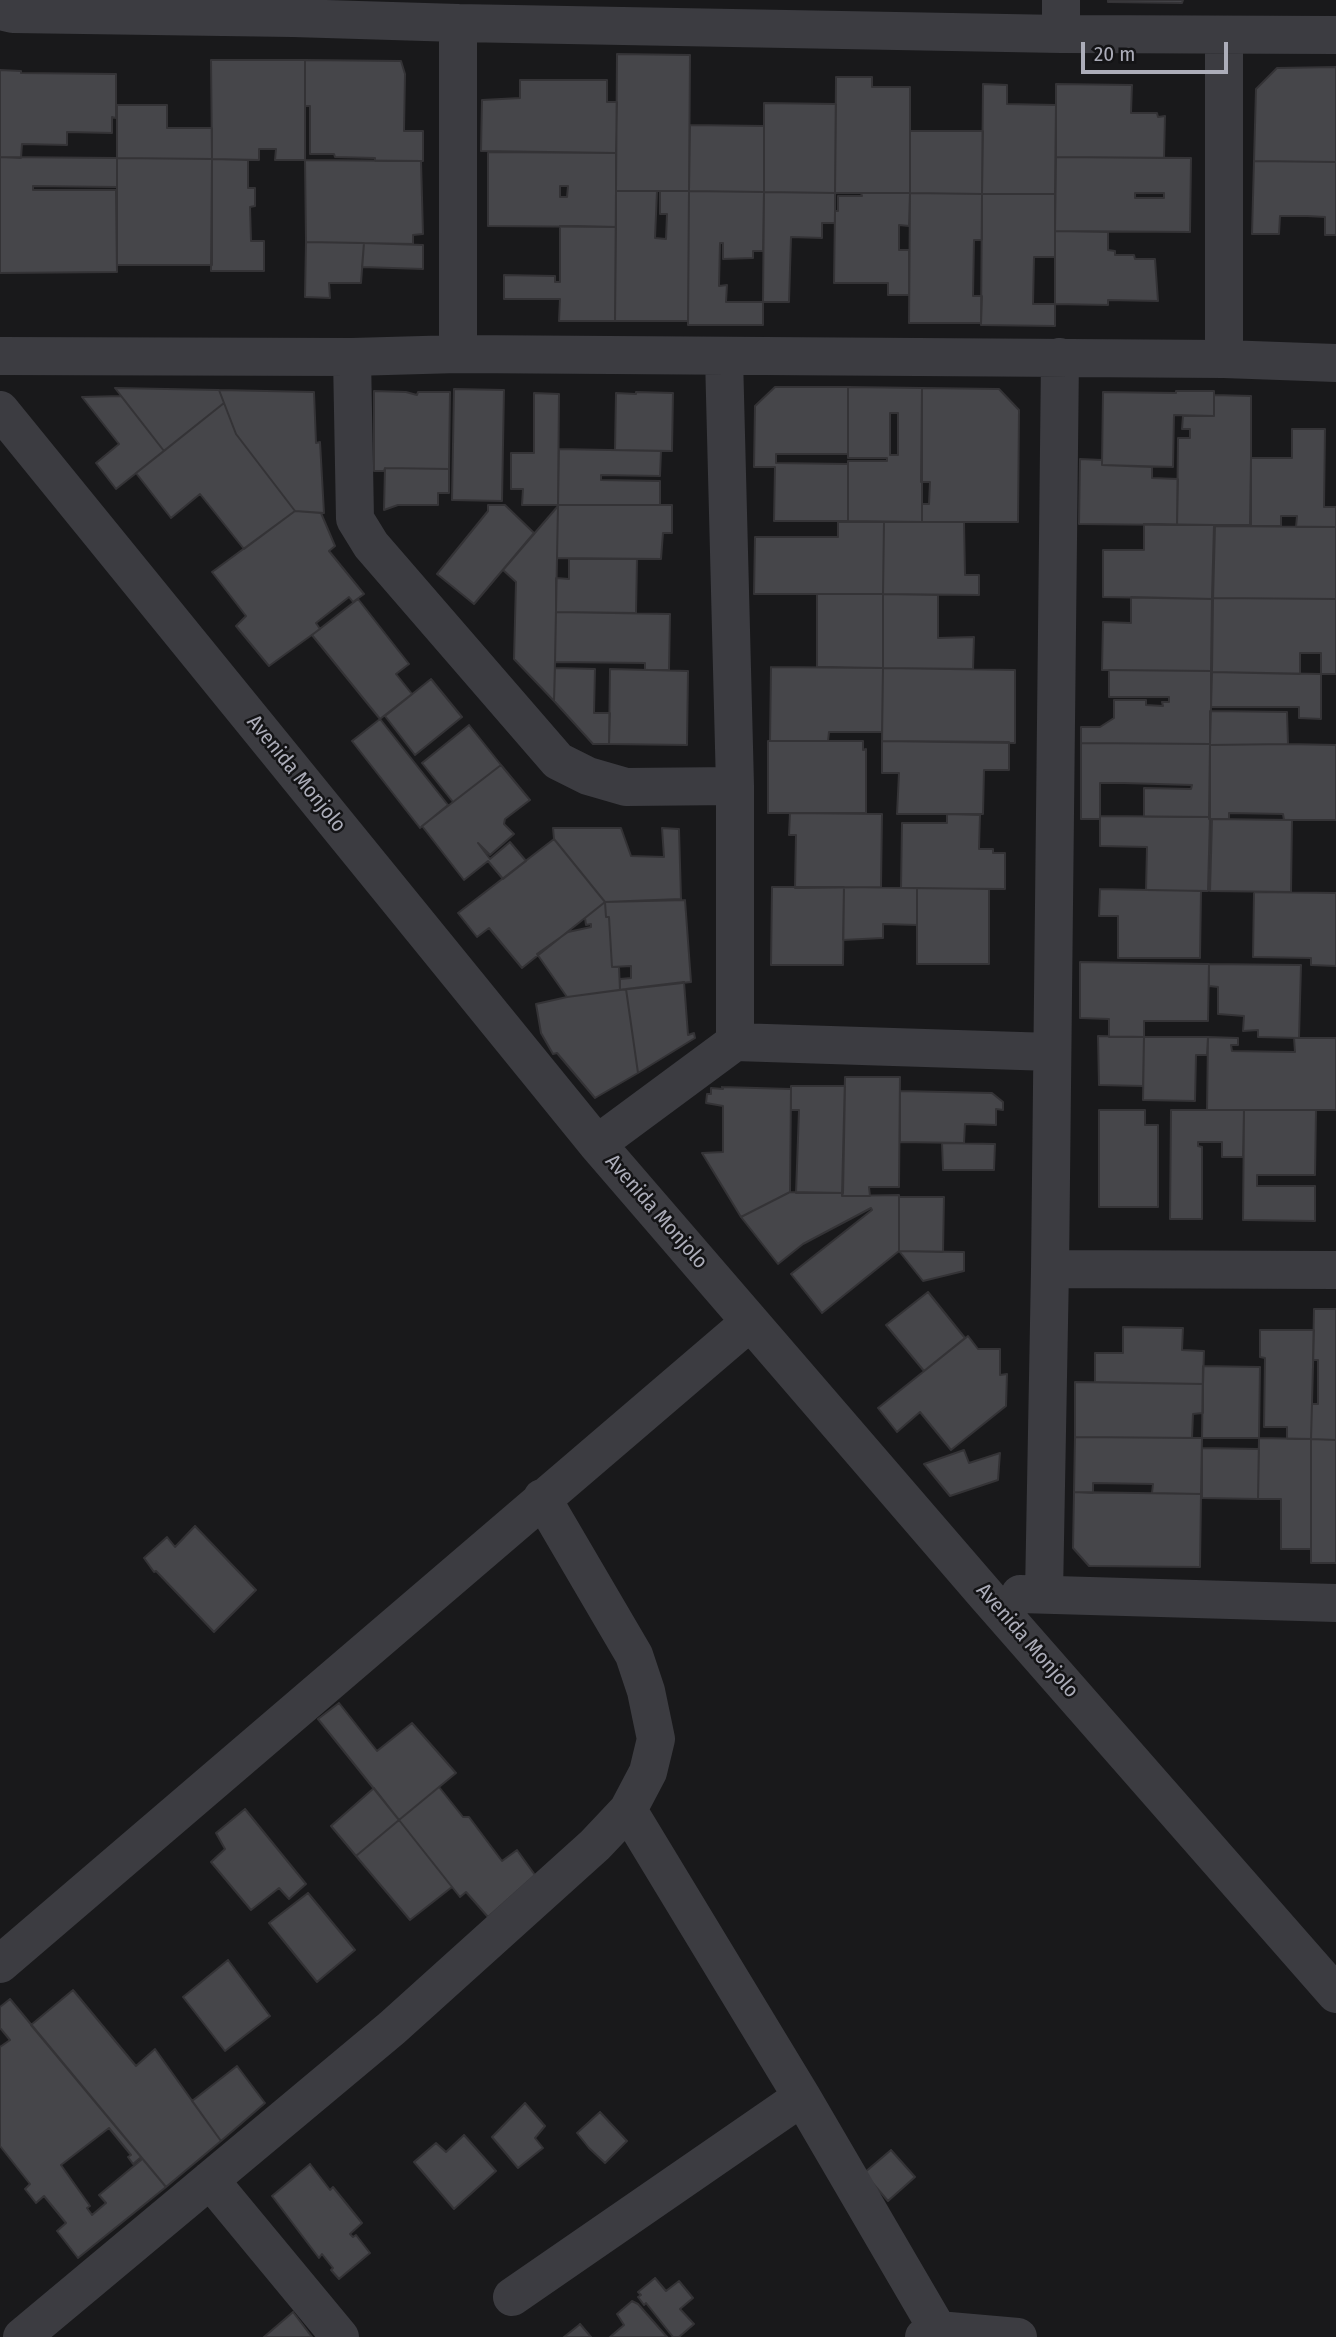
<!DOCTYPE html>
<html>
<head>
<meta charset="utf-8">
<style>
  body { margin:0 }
  #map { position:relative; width:1336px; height:2337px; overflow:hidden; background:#19191b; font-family:"Fira Sans Condensed",sans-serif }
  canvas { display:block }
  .scale { position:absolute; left:1081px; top:42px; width:147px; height:32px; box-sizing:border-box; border:4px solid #acadb9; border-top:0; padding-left:9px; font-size:21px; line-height:24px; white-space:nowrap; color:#acadb9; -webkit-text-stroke:5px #141416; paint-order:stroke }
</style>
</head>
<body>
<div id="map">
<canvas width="1336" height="2337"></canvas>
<div class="scale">20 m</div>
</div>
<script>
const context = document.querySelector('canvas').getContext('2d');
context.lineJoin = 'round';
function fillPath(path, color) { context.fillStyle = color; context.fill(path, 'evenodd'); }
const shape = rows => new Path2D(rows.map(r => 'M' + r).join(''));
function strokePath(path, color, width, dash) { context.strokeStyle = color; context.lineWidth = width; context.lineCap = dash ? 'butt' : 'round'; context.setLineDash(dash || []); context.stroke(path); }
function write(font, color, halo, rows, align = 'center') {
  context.font = font + ' "Fira Sans Condensed",sans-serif'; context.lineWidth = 5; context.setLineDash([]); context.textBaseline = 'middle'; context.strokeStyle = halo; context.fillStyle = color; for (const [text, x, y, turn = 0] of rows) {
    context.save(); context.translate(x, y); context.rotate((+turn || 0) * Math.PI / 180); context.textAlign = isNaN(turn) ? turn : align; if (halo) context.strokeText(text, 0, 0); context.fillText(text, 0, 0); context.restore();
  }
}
const building = shape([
  [1108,0,1183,0,1182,3,1108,2,1108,0],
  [617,54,690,55,689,191,616,191,617,54],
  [211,60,305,60,305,160,275,160,276,149,259,149,259,160,212,159,211,60],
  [305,60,401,61,405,74,404,131,423,131,423,161,375,161,375,158,335,157,334,154,310,154,310,106,305,106,305,60],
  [1336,67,1336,162,1254,161,1256,89,1277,68,1336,67],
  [0,70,21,71,21,73,116,74,116,118,112,117,112,133,67,132,67,145,22,144,21,158,0,157,0,70],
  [836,77,872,77,872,87,910,87,910,193,835,193,836,77],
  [520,80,607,80,607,102,617,102,616,153,481,151,482,100,520,98,520,80],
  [983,84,1007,85,1007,104,1056,105,1055,194,982,194,983,84],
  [1056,84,1132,85,1131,113,1157,113,1158,117,1165,116,1164,158,1056,157,1056,84],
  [764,103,836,104,835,193,764,192,764,103],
  [117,105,167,105,167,128,212,128,212,159,117,158,117,105],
  [690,125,764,126,764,192,689,191,690,125],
  [910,131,983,131,982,194,910,193,910,131],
  [488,152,616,153,616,227,488,226,488,152],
  [560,186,568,186,567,197,560,197,560,186],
  [0,157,117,158,117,187,33,186,33,190,116,190,117,272,0,273,0,157],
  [1056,157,1191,158,1190,232,1055,231,1056,157],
  [1135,193,1164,193,1164,198,1135,198,1135,193],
  [117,158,212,159,212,265,117,265,117,158],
  [212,159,248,160,248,188,255,188,255,206,250,207,251,241,264,241,264,271,211,271,212,159],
  [305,160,421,161,423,234,413,235,413,244,306,242,305,160],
  [1254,161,1336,162,1336,235,1325,235,1325,217,1307,216,1280,216,1279,234,1252,234,1254,161],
  [616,191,657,191,655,238,666,239,667,214,660,214,660,191,689,191,688,321,615,321,616,191],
  [689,191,764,192,763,251,753,251,753,258,723,259,723,243,720,243,719,286,727,285,726,302,763,302,763,325,688,325,689,191],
  [764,192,835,193,835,223,822,223,822,238,791,237,789,302,763,302,764,192],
  [861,193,910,193,909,226,899,225,899,250,909,250,909,295,888,295,888,283,834,283,835,211,838,211,838,196,862,196,861,193],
  [910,193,982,194,982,240,974,240,973,296,982,296,981,323,909,323,910,193],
  [982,194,1055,194,1055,257,1034,257,1033,304,1055,304,1055,326,981,325,982,194],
  [560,226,616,227,615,321,559,321,560,299,504,299,504,275,555,276,555,282,560,282,560,226],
  [1055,231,1108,232,1108,250,1115,251,1115,255,1134,255,1135,259,1155,259,1158,301,1108,300,1108,305,1055,304,1055,231],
  [306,242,364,243,361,283,329,283,330,298,305,297,306,242],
  [364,243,423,245,423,269,362,267,364,243],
  [775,387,848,387,848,454,776,454,776,463,848,464,848,521,774,521,775,467,754,467,755,406,775,387],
  [848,387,922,388,922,522,848,521,848,461,887,461,887,458,848,458,848,387],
  [890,413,898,413,898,455,890,455,890,413],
  [115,388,219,390,224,403,164,451,115,388],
  [922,388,999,389,1019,410,1018,522,922,522,922,504,929,504,930,482,921,482,922,388],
  [454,389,504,390,502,501,452,500,454,389],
  [219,390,314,392,316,443,320,442,324,513,295,511,236,434,219,390],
  [374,391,406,392,417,395,418,392,450,392,449,469,385,468,384,471,374,471,374,391],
  [1176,391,1214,391,1214,416,1174,415,1173,467,1102,465,1103,392,1176,393,1176,391],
  [636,392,673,393,672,451,615,450,616,393,636,394,636,392],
  [534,393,559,394,558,505,522,505,523,489,511,489,511,453,534,453,534,393],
  [1214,395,1251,396,1251,525,1177,525,1178,438,1190,438,1190,429,1182,429,1183,416,1214,416,1214,395],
  [121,396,164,451,116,489,96,463,119,444,82,397,121,396],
  [224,403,236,434,295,511,244,549,200,494,171,518,136,473,224,403],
  [1292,429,1325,429,1324,507,1336,507,1336,527,1296,527,1297,516,1281,516,1281,526,1250,526,1251,458,1292,458,1292,429],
  [559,449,661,451,660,476,601,475,601,480,660,481,660,505,558,505,559,449],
  [1080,459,1102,460,1102,465,1152,467,1152,478,1178,479,1177,525,1079,524,1080,459],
  [385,468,449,469,449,493,438,493,438,505,398,505,384,510,385,468],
  [488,505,505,505,534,533,474,604,437,574,488,511,488,505],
  [558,505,672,505,672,533,663,533,661,559,557,558,558,505],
  [558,506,555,662,554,701,514,659,516,582,503,570,558,506],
  [295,511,321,513,335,546,329,551,364,594,353,602,349,597,316,623,320,629,269,666,236,626,246,616,212,572,295,511],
  [838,522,884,522,883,594,754,594,755,537,838,537,838,522],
  [884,522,964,522,965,575,979,575,979,595,883,594,884,522],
  [1144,524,1215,525,1213,599,1103,597,1103,550,1144,550,1144,524],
  [1214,526,1336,527,1336,599,1212,598,1214,526],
  [569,559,637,559,636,613,556,612,556,578,569,579,569,559],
  [817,594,883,594,883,668,817,667,817,594],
  [883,594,938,595,938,638,974,637,973,669,883,668,883,594],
  [1131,597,1213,599,1212,671,1102,670,1103,622,1131,623,1131,597],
  [1212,598,1336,599,1336,674,1321,674,1321,653,1300,653,1300,674,1211,672,1212,598],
  [358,599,409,664,396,674,412,694,380,719,312,635,358,599],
  [556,612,670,614,669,670,645,670,645,663,555,662,556,612],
  [771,667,883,668,882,732,829,732,828,741,770,741,771,667],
  [555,668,595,669,594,713,610,713,609,744,593,744,554,701,555,668],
  [883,668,1015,670,1015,743,882,741,883,668],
  [610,669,688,671,687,745,609,744,610,669],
  [1109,670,1212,671,1210,744,1081,743,1081,727,1100,727,1114,718,1114,700,1146,700,1146,705,1163,706,1162,702,1169,702,1169,697,1109,697,1109,670],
  [1211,672,1321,674,1321,719,1299,718,1299,707,1211,707,1211,672],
  [431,679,462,717,415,755,385,716,431,679],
  [1210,711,1287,712,1288,744,1210,745,1210,711],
  [380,719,448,805,420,828,352,741,380,719],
  [469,725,501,765,453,802,422,763,469,725],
  [768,741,863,741,863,750,866,749,866,813,768,813,768,741],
  [882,741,1007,742,1009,742,1009,770,984,770,983,814,897,814,899,773,882,773,882,741],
  [1081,743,1210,744,1210,817,1144,817,1144,788,1191,789,1192,785,1123,783,1100,783,1100,819,1081,819,1081,743],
  [1288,744,1336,745,1336,820,1284,820,1283,814,1229,813,1229,819,1209,819,1210,745,1288,744],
  [501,765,530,800,505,819,504,824,514,834,490,855,478,843,490,859,510,842,526,861,503,879,488,861,464,880,422,826,501,765],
  [790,813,882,814,881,887,795,888,796,835,789,835,790,813],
  [947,814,980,815,979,849,993,849,993,853,1005,853,1005,889,901,888,902,823,947,823,947,814],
  [1100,816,1210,817,1208,891,1146,890,1147,847,1100,846,1100,816],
  [1212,819,1292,820,1291,892,1210,891,1212,819],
  [553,828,621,828,631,856,664,857,662,828,679,829,681,899,605,902,554,839,553,828],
  [554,839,605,902,522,968,489,928,477,937,458,913,554,839],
  [772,887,844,887,843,965,771,965,772,887],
  [844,887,917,888,917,925,883,924,883,938,843,940,844,887],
  [917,888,989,889,989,964,917,964,917,888],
  [1100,889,1201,891,1200,958,1118,958,1118,916,1099,916,1100,889],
  [1254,892,1336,893,1336,966,1311,965,1311,958,1253,957,1254,892],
  [685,900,691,982,620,990,620,979,631,978,631,966,612,967,609,917,606,917,605,902,685,900],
  [605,902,606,917,609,917,612,967,619,967,620,990,567,997,537,954,568,932,591,927,591,924,586,925,585,918,605,902],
  [1080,962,1209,964,1208,1021,1144,1021,1144,1037,1109,1037,1109,1019,1080,1018,1080,962],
  [1209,964,1301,965,1299,1038,1258,1037,1258,1030,1243,1031,1244,1016,1218,1014,1218,987,1209,986,1209,964],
  [684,982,688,1035,694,1033,695,1038,638,1073,626,989,684,982],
  [626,989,638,1073,595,1098,557,1053,553,1054,541,1033,536,1004,567,997,626,989],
  [1098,1036,1144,1037,1143,1086,1099,1085,1098,1036],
  [1144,1037,1208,1037,1207,1055,1196,1055,1195,1101,1143,1100,1144,1037],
  [1208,1037,1238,1038,1238,1045,1231,1045,1232,1051,1295,1052,1294,1038,1336,1038,1336,1110,1207,1110,1208,1037],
  [845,1077,900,1077,899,1187,869,1187,870,1196,842,1196,845,1077],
  [791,1086,845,1086,843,1193,796,1193,799,1110,791,1110,791,1086],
  [722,1087,791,1089,790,1192,741,1217,702,1153,723,1152,723,1106,706,1103,707,1094,711,1094,711,1088,723,1089,722,1087],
  [900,1091,992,1093,1003,1102,1003,1110,996,1109,996,1125,965,1124,964,1143,900,1142,900,1091],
  [1099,1110,1145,1110,1145,1125,1158,1125,1158,1207,1099,1207,1099,1110],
  [1171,1110,1244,1110,1243,1157,1222,1157,1222,1142,1198,1142,1198,1146,1202,1147,1202,1219,1170,1219,1171,1110],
  [1244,1110,1316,1110,1315,1175,1257,1175,1257,1186,1315,1186,1315,1221,1243,1220,1244,1110],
  [942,1143,995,1144,994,1170,943,1170,942,1143],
  [790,1192,843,1193,842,1196,899,1195,899,1251,822,1313,791,1274,872,1210,871,1208,803,1244,778,1264,741,1217,790,1192],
  [899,1197,944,1197,943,1252,899,1251,899,1197],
  [899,1251,964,1252,964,1271,923,1281,899,1251],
  [928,1292,965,1338,924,1371,886,1325,928,1292],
  [1314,1309,1336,1309,1336,1440,1311,1439,1312,1404,1318,1404,1318,1360,1313,1360,1314,1309],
  [1123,1327,1183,1328,1182,1350,1204,1351,1203,1384,1095,1382,1095,1353,1123,1353,1123,1327],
  [1260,1330,1314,1330,1311,1439,1287,1439,1287,1427,1264,1427,1265,1358,1260,1357,1260,1330],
  [968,1336,978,1349,1000,1349,1000,1375,1007,1374,1006,1406,951,1450,920,1412,897,1432,878,1408,968,1336],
  [1203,1366,1260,1367,1259,1438,1202,1438,1203,1366],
  [1075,1382,1203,1384,1203,1413,1193,1414,1192,1438,1075,1437,1075,1382],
  [1075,1437,1202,1438,1201,1494,1152,1493,1153,1484,1093,1483,1093,1493,1074,1492,1075,1437],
  [1259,1438,1311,1439,1311,1549,1281,1549,1281,1499,1258,1499,1259,1438],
  [1311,1439,1336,1440,1336,1563,1311,1563,1311,1439],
  [1202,1448,1259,1449,1258,1499,1202,1498,1202,1448],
  [964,1450,969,1463,1000,1453,998,1480,950,1496,924,1464,964,1450],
  [1074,1492,1201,1494,1200,1567,1089,1566,1073,1548,1074,1492],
  [195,1526,256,1590,214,1632,156,1571,154,1572,144,1558,167,1537,175,1547,195,1526],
  [339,1703,377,1751,412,1723,456,1773,399,1820,318,1719,339,1703],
  [439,1787,463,1817,469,1817,502,1861,517,1850,535,1875,488,1917,466,1892,460,1897,399,1820,439,1787],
  [374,1788,399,1820,356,1856,331,1826,374,1788],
  [245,1809,306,1884,289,1899,279,1888,251,1910,211,1862,225,1849,216,1833,245,1809],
  [399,1820,452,1887,410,1920,356,1856,399,1820],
  [308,1893,355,1950,317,1982,269,1923,308,1893],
  [228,1960,270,2016,225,2051,183,1997,228,1960],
  [73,1990,136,2066,155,2049,221,2141,166,2187,31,2025,73,1990],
  [10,1999,166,2187,78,2258,57,2231,66,2223,44,2196,36,2203,25,2189,30,2184,0,2146,0,2047,10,2040,0,2028,0,2007,10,1999],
  [109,2128,131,2155,128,2157,133,2164,140,2158,141,2160,99,2195,106,2203,92,2215,87,2208,90,2206,61,2165,109,2128],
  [237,2066,265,2103,221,2141,192,2101,237,2066],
  [525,2103,545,2126,535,2138,543,2148,518,2168,492,2137,525,2103],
  [600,2112,627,2141,605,2163,589,2148,577,2133,600,2112],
  [464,2135,496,2171,454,2209,414,2162,436,2143,446,2152,464,2135],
  [891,2150,915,2177,888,2201,864,2173,891,2150],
  [310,2164,330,2190,333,2187,362,2223,350,2234,353,2237,356,2235,370,2253,339,2279,331,2270,333,2268,322,2254,319,2258,272,2196,310,2164],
  [655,2278,666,2291,679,2281,693,2298,680,2309,694,2324,679,2337,673,2337,646,2303,644,2305,638,2297,641,2295,638,2292,655,2278],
  [632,2301,638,2304,667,2337,610,2337,624,2325,617,2314,632,2301],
  [293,2312,312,2337,264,2337,293,2312],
  [580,2324,591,2337,564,2337,579,2325,580,2324]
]);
const minor = shape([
  [293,0,293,18,458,23,458,354],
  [1061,0,1061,34],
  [0,11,13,14,293,18],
  [458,23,1061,34,1336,35],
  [1224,35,1224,359],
  [0,356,352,357,458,354,1224,359,1336,363],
  [352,357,355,519,371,545,558,761,588,776,626,787,735,786],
  [724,357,735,786,735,1042,1052,1052],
  [0,410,597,1144,986,1595,1336,1994],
  [597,1144,735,1042],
  [1050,1269,1336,1270],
  [1020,1594,1336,1603],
  [1044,1594,1050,1269,1060,357],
  [628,1810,802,2097,938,2330],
  [0,1964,750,1322],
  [210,2180,340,2337],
  [512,2297,802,2097],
  [22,2337,392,2028,595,1845,628,1810,648,1772,656,1739,646,1691,634,1655,542,1498],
  [924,2337,938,2330,1018,2337]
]);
const streetNames = [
  ["Avenida Monjolo",296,774,51],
  ["Avenida Monjolo",656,1212,49],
  ["Avenida Monjolo",1027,1641,49]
];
fillPath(building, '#46464a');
strokePath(building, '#343336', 2);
strokePath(minor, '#3c3c41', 38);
write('21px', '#acadb9', '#141416', streetNames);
</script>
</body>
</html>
